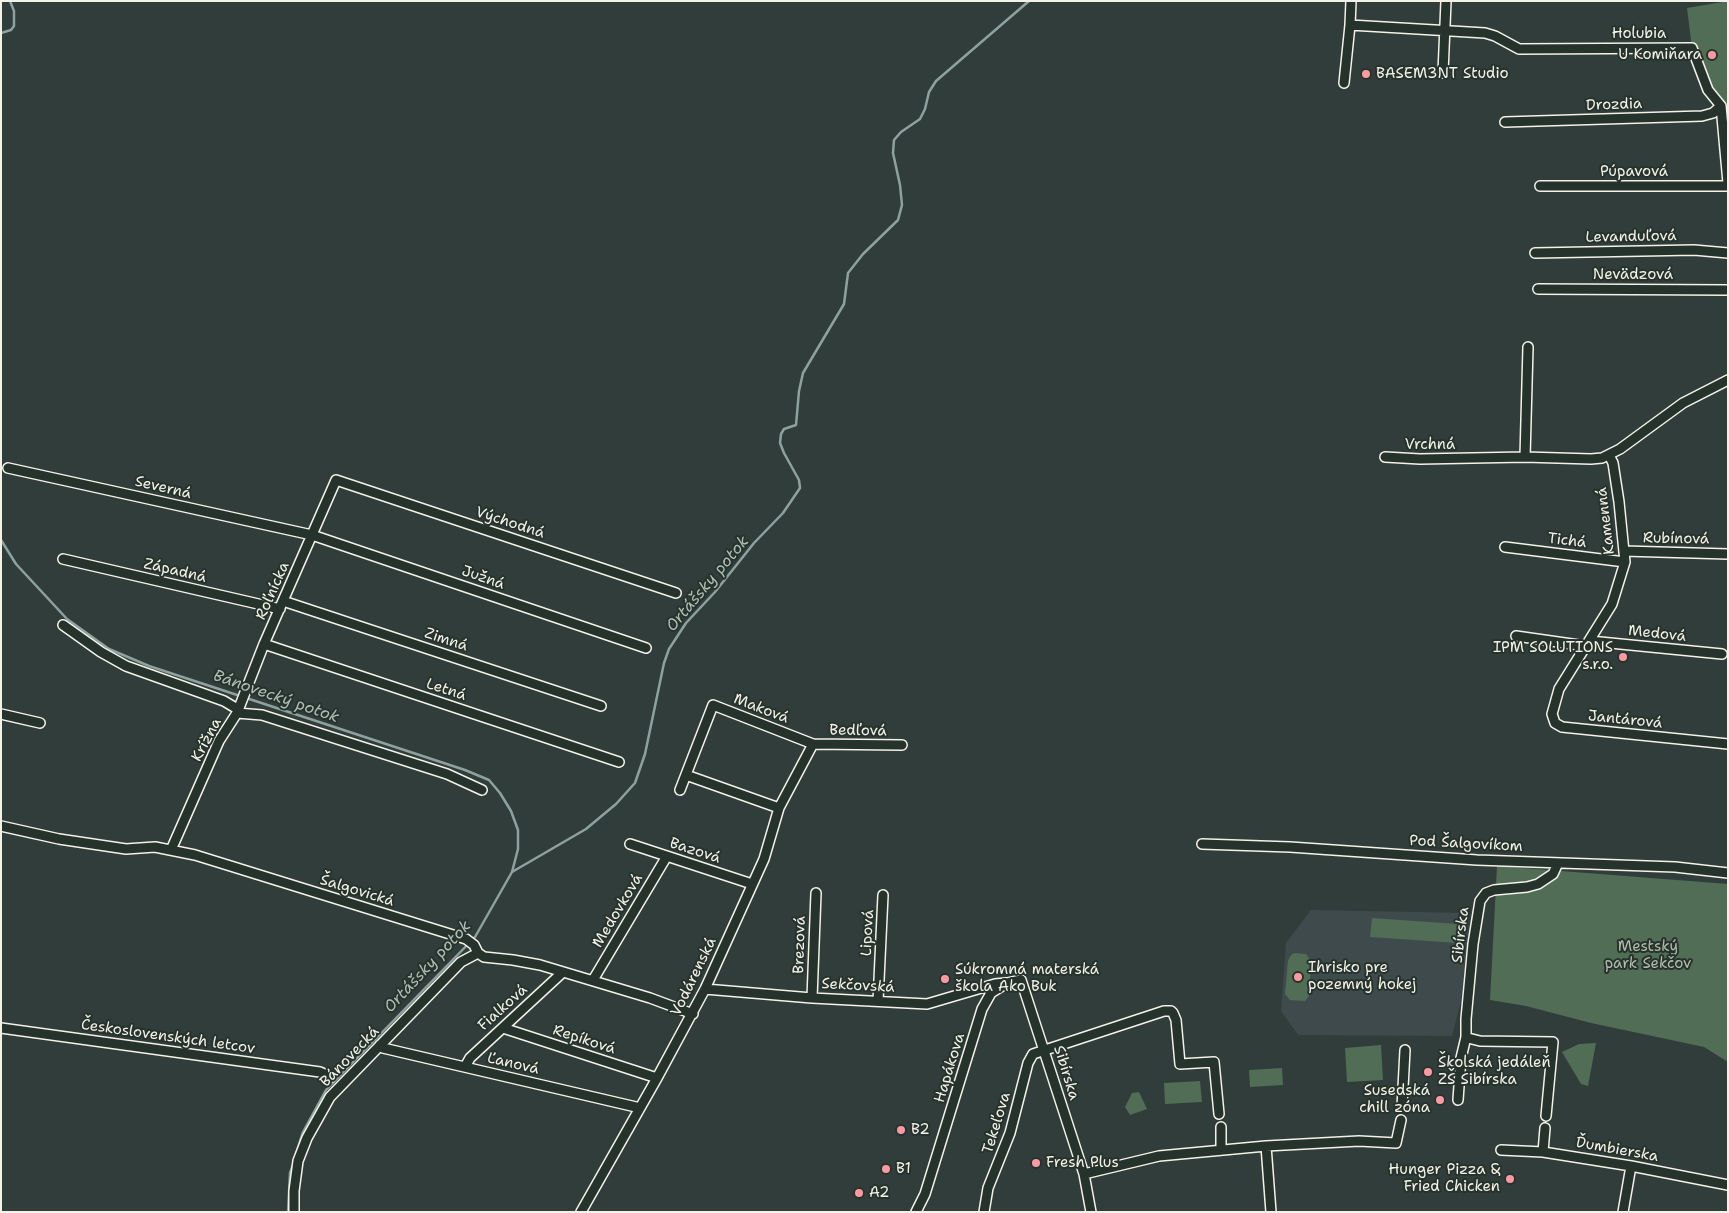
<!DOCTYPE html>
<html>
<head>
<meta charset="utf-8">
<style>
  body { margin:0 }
  #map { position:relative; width:1729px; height:1213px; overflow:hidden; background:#313d3b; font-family:"Shantell Sans",sans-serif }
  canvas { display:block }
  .frame { position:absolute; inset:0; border:2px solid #f4f1e8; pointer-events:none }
</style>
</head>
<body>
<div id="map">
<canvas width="1729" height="1213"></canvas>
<div class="frame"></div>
</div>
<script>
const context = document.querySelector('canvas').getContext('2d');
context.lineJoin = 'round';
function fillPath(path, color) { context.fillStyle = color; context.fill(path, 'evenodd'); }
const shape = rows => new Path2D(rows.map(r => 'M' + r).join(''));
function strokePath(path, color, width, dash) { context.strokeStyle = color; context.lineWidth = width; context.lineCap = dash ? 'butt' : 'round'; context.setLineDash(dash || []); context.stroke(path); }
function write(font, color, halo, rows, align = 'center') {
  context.font = font + ' "Shantell Sans",sans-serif'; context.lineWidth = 4; context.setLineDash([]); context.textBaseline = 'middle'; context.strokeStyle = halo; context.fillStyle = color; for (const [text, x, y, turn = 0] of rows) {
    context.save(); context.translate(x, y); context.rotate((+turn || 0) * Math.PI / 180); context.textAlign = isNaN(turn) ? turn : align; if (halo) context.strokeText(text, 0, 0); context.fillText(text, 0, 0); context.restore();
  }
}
const built = shape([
  [1311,910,1470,913,1461,1001,1452,1036,1298,1035,1281,1011,1286,943]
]);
const green = shape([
  [1728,1,1728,105,1721,106,1708,90,1692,48,1687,8],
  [1497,866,1728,884,1728,1062,1704,1047,1591,1023,1526,1006,1490,1000],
  [1372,918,1458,924,1457,943,1370,937],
  [1295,953,1306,954,1311,961,1309,996,1305,1001,1290,1000,1285,994,1288,960,1292,954],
  [1596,1043,1588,1086,1581,1084,1562,1052,1579,1044],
  [1381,1045,1383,1080,1347,1082,1345,1048],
  [1282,1068,1283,1085,1250,1087,1249,1070],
  [1200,1081,1202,1102,1165,1104,1164,1083],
  [1139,1092,1147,1109,1130,1115,1125,1107,1132,1093]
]);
const stream = shape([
  [1,33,11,30,14,26,14,11,10,1],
  [1,540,16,564,67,619,109,649,149,666,465,770,489,780,500,793,511,811,518,830,518,849,512,872],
  [296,1154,303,1132,326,1090,475,937,512,872,586,829,616,804,635,783,645,754,664,663,669,649,686,623,715,592,754,543,783,513,800,488,799,480,784,453,780,443,781,434,784,429,796,425,799,391,803,373,844,304,848,273,863,254,898,220,902,205,900,185,893,153,894,140,901,132,920,119,925,109,929,92,936,81,1029,1],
  [288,1212,290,1173,294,1162]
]);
const minor = shape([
  [1350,25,1351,1],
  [1443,73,1446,1],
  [1344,83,1350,25,1485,33,1495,36,1519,49,1692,48,1708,90,1721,106],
  [1721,106,1728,183],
  [1505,122,1702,116,1713,113,1721,106],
  [1540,186,1728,186],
  [1535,253,1694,250,1728,253],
  [1538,289,1728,290],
  [1609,455,1613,463,1619,502,1625,562,1612,604,1559,689,1552,714,1555,723,1562,727,1728,744],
  [1385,457,1420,459,1525,457,1591,459,1602,458,1620,449,1683,403,1728,380],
  [1525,457,1528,347],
  [8,468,312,535,646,648],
  [1505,547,1625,562],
  [1624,551,1728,554],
  [63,559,280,609],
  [283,601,601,706],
  [63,625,101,652,126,666,224,701,239,710],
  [1516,636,1586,646],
  [1590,641,1722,654],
  [264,644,619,762],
  [237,713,264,644,336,480,676,593],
  [1,714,40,723],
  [686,775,779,808],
  [680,790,713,705,813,744,902,745],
  [1,826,59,839,126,849,155,847,195,855,466,939,474,945,478,953,484,957,513,960,540,965,650,998,693,1014],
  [630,844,752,884],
  [1202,844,1290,847,1477,860,1675,867,1728,873],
  [171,850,219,741,237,713,262,715,447,774,482,790],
  [593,980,667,856],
  [705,989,812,998,927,1004,995,984,1006,983],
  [812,998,816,893],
  [878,1001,883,895],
  [1,1028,320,1072,331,1077],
  [503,1028,657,1078],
  [380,1045,383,1048,636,1107,639,1110],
  [465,1067,470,1058,563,972],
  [1458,1100,1461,1058,1466,1037],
  [1402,1107,1405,1050],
  [1546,1116,1553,1042,1480,1041,1468,1038,1466,1037,1466,1019,1473,944,1480,901,1486,893,1494,890,1527,887,1538,884,1553,874,1558,863],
  [1221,1127,1221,1150],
  [1266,1146,1271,1212],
  [1501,1150,1543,1152,1631,1166,1728,1185],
  [1543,1152,1545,1128],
  [1084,1174,1159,1156,1266,1146,1359,1141,1396,1143,1401,1120],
  [294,1212,294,1191,298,1161,307,1138,330,1097,461,962,478,953],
  [581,1212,657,1078,705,989,764,859,779,808,813,744],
  [916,1212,925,1194,982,1009,991,993,1007,983,1021,980,1084,1174,1091,1212],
  [984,1212,988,1188,1010,1133,1028,1063,1033,1054,1164,1011,1171,1011,1173,1013,1176,1020,1180,1064,1214,1062,1219,1114],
  [1623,1212,1631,1166]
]);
const markers = [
  [1712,55,5,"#ff9aa2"],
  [1366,74,5,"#ff9aa2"],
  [1623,657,5,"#ff9aa2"],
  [1298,977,5,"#ff9aa2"],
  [945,979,5,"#ff9aa2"],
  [1428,1072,5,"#ff9aa2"],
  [1440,1100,5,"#ff9aa2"],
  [901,1130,5,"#ff9aa2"],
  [1036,1163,5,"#ff9aa2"],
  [886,1169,5,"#ff9aa2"],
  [1510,1179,5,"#ff9aa2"],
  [859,1193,5,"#ff9aa2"]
];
const streetNames = [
  ["Holubia",1639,34],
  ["Drozdia",1614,105,-2],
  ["Púpavová",1634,172],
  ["Levanduľová",1631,237,-1],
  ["Nevädzová",1633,275],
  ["Vrchná",1430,445],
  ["Severná",163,488,13],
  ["Kamenná",1606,521,-97],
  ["Východná",510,523,18],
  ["Rubínová",1676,539,1],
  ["Tichá",1567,541,7],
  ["Západná",175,571,13],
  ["Južná",483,578,19],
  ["Roľnícka",273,591,-66],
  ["Medová",1657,634,6],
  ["Zimná",446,640,18],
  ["Letná",446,690,18],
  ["Maková",761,709,21],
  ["Jantárová",1625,720,6],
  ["Bedľová",858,731,1],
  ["Krížna",207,740,-62],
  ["Pod Šalgovíkom",1466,844,3],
  ["Bazová",695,851,18],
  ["Šalgovická",357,891,17],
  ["Medovková",618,911,-59],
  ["Lipová",868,933,-87],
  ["Sibírska",1461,935,-83],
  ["Brezová",800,945,-88],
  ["Vodárenská",694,977,-64],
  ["Sekčovská",858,986,3],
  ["Fialková",503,1008,-42],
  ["Československých letcov",168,1037,8],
  ["Repíková",584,1040,18],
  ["Bánovecká",350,1057,-46],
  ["Ľanová",513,1064,13],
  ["Hapákova",950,1068,-73],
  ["Sibírska",1066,1073,73],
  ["Tekeľova",997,1123,-73],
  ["Ďumbierska",1617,1150,10]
];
const poiNames = [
  ["U Komiňara",1702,55,"right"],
  ["BASEM3NT Studio",1376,74],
  ["IPM SOLUTIONS",1613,648,"right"],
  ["s.r.o.",1613,665,"right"],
  ["Ihrisko pre",1308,968],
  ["pozemný hokej",1308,985],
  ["Súkromná materská",955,970],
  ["škola Ako Buk",955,987],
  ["Školská jedáleň",1438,1063],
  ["ZŠ Sibírska",1438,1080],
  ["Susedská",1430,1091,"right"],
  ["chill zóna",1430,1108,"right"],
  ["B2",911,1130],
  ["Fresh Plus",1046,1163],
  ["B1",896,1169],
  ["Hunger Pizza &",1500,1170,"right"],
  ["Fried Chicken",1500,1187,"right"],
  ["A2",869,1193]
];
const parkNames = [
  ["Mestský",1648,947],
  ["park Sekčov",1648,964]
];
const waterNames = [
  ["Ortášsky potok",708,584,-50],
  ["Bánovecký potok",276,697,19],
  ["Ortášsky potok",428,967,-47]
];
fillPath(built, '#3f4a4c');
fillPath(green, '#516d55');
strokePath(stream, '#8da29e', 2.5);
strokePath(minor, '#f4f1e8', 12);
strokePath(minor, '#26332d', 9);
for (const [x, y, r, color] of markers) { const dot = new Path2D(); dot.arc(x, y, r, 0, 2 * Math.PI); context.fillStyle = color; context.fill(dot); strokePath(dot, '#26332d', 2); }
write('15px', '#f4f1e8', '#26332d', streetNames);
write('15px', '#f4f1e8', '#26332d', poiNames, 'left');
write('15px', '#b3bcad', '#26332d', parkNames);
write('italic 16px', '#b0bcb7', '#26332d', waterNames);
</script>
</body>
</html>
